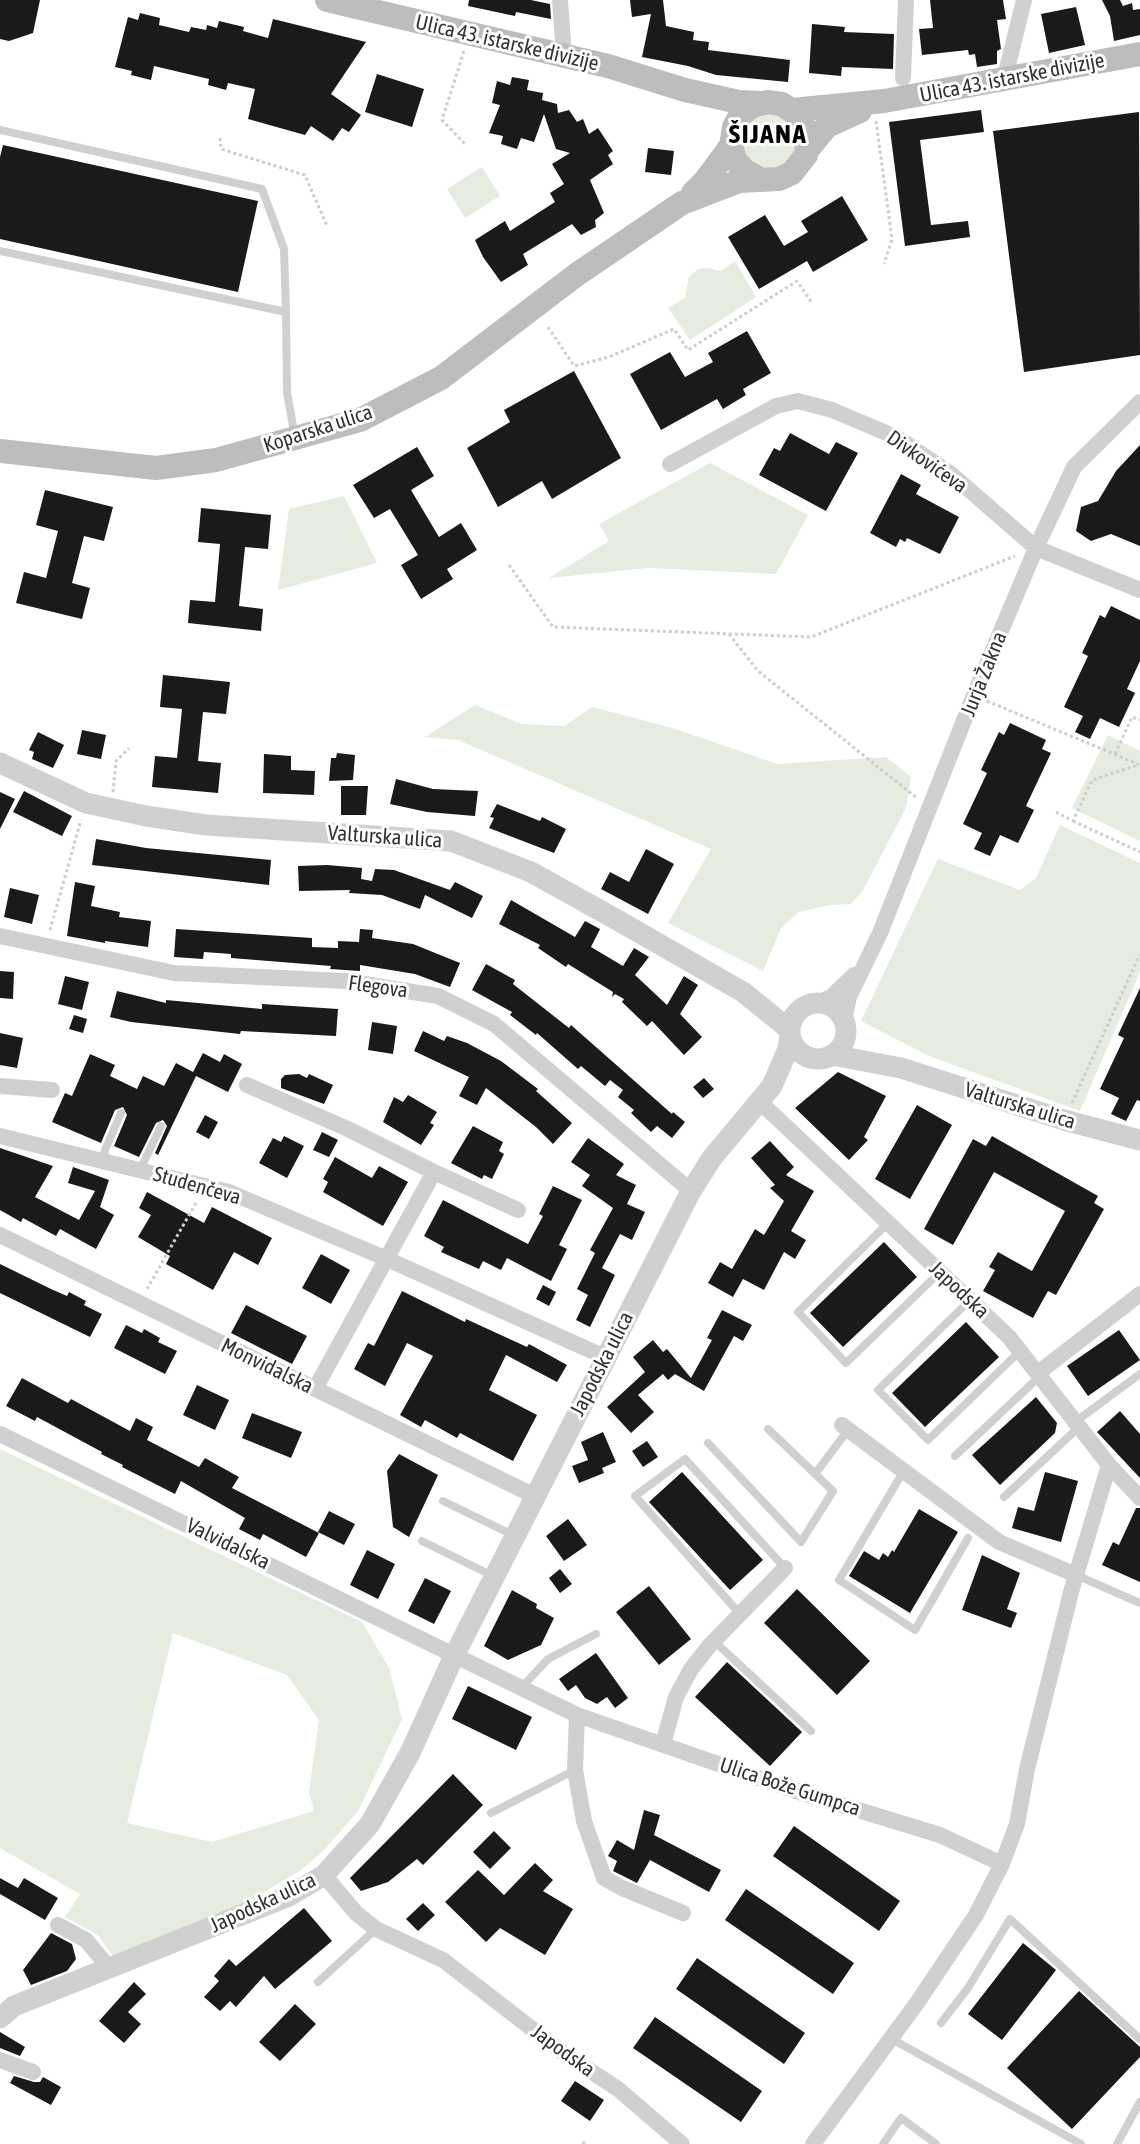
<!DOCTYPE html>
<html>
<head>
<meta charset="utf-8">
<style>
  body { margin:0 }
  canvas { display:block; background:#fff }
</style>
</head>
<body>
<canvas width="1140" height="2144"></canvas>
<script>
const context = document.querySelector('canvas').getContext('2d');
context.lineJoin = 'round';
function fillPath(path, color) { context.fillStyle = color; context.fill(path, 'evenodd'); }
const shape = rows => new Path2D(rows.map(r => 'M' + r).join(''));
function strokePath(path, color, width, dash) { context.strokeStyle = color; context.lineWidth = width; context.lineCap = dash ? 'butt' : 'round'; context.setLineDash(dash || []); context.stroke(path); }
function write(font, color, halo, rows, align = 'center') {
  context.font = font + ' "Asap Condensed",sans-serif'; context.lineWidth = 6; context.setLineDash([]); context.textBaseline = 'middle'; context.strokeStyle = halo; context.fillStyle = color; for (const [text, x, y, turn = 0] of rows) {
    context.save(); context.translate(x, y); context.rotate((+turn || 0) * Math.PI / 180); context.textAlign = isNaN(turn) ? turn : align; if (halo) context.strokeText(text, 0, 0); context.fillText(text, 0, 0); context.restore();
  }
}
const green = shape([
  [766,112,786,118,797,136,797,146,786,164,776,169,755,166,741,151,747,121],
  [482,167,500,196,465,218,447,189],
  [735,261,756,297,690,340,668,308,685,298,689,277,698,269,708,268,721,271],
  [710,463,808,515,776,574,648,568,549,578,609,541,599,524],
  [344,496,377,563,278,590,289,509],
  [475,705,522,724,565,726,592,707,676,729,777,764,886,757,911,777,906,808,863,890,851,904,830,905,799,912,781,928,763,971,668,923,711,849,458,740,425,737],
  [1108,735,1140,751,1140,841,1072,808],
  [1060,825,1140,863,1140,972,1080,1111,929,1056,861,1021,938,859,1020,890,1036,878],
  [0,1449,362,1622,389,1668,402,1719,358,1811,324,1850,301,1870,229,1913,112,1955,99,1936,65,1917,80,1894,0,1848],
  [173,1633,287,1675,319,1720,309,1792,314,1811,212,1842,127,1823]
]);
const building = shape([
  [0,0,40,0,33,33,9,41,0,39],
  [469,0,531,0,550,4,551,19,516,12,515,16,468,6],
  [630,0,663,0,666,26,694,32,693,40,709,42,708,50,790,60,788,82,716,75,688,66,642,57,651,14,632,17],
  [930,0,1003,0,1006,19,997,20,1001,49,997,51,997,64,977,67,975,54,969,55,968,50,922,55,919,29,933,28],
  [1102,0,1120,0,1123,6,1132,3,1133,10,1140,9,1140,35,1114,41,1110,16],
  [1076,7,1085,45,1049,53,1041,14],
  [140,13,160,18,159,25,189,32,191,27,206,30,207,25,217,28,219,21,244,27,243,31,268,38,273,19,366,42,331,94,361,115,349,132,342,128,333,141,311,126,305,135,248,119,255,89,228,83,226,90,208,85,209,79,154,66,151,80,131,75,132,71,115,67,128,17,138,20],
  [812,24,845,27,844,32,894,34,893,69,842,67,841,76,809,73],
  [377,74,424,89,412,127,365,112],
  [512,77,529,80,527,90,543,93,542,100,557,104,558,113,569,110,577,122,583,119,589,134,598,128,613,151,608,155,613,164,590,180,604,213,595,220,596,227,581,235,572,224,523,254,528,265,501,282,483,257,475,240,505,221,510,231,555,202,550,193,564,184,552,164,570,153,556,149,544,114,534,142,521,138,517,149,501,144,503,136,489,133,500,105,492,103,497,81,510,85],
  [981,110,984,132,920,140,931,225,968,221,970,237,905,246,889,122],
  [1139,112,1140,355,1024,372,993,131],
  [3,145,258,201,238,292,0,239,0,157],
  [648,148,674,151,671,175,645,172],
  [842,196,868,240,813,272,807,261,759,289,728,237,765,215,784,246,808,232,801,221],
  [747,331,771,373,743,389,746,395,723,409,717,399,661,430,630,374,670,352,685,377,713,362,708,353],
  [574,371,621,458,552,499,542,481,498,507,467,448,510,422,504,410],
  [790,433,829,454,836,442,858,453,826,511,759,475,774,448,780,451],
  [1140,445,1140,546,1111,534,1091,541,1076,531,1081,507,1098,501,1116,471],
  [417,447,434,476,411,490,439,537,461,523,477,550,447,569,453,579,421,599,401,565,418,555,390,509,374,518,353,485],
  [901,474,921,485,916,494,959,517,940,554,907,538,905,542,900,539,896,547,870,533],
  [45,490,113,507,104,541,84,536,72,583,90,588,82,619,16,603,24,572,46,578,58,531,36,525],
  [201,508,271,515,268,549,245,547,239,606,263,609,261,631,188,623,190,600,215,602,220,544,198,542],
  [1111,606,1140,620,1140,661,1127,689,1135,693,1119,727,1100,718,1090,739,1075,732,1083,716,1064,707,1088,656,1082,653,1100,615,1105,618],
  [163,675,230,682,226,714,203,712,198,761,221,763,218,793,152,787,155,756,177,758,182,709,160,707],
  [1010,723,1046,740,1042,749,1051,753,1026,806,1034,810,1018,843,1000,835,990,856,974,849,982,833,963,824,987,773,981,770,999,732,1004,735],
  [82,730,106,735,101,759,77,754],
  [38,732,64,745,53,768,32,759,34,752,29,750],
  [337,753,355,755,353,780,329,781,331,758,336,758],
  [264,754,291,756,291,770,315,771,314,795,263,793],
  [396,779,433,789,478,791,475,816,427,812,390,804],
  [341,786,368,786,366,815,341,815],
  [24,791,72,816,62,836,13,812],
  [0,792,15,799,0,829],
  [497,804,540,821,542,817,566,829,554,853,489,828,494,818,490,817],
  [96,839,146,848,271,860,269,885,92,865],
  [646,849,674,864,648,914,601,889,610,872,629,882],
  [327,865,362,868,361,879,372,881,375,869,394,870,450,890,455,882,483,896,472,918,425,895,420,909,382,895,349,893,350,890,299,891,298,866],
  [75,882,95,886,91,906,120,912,119,917,151,921,148,947,105,941,105,943,67,936],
  [10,888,39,895,32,924,4,917],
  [511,900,575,937,585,921,600,929,591,947,623,966,634,948,649,957,635,975,667,1005,684,976,698,985,680,1014,702,1037,684,1055,652,1021,647,1026,622,1002,624,999,615,994,612,997,613,992,568,964,566,967,538,948,540,945,499,924],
  [176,929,312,938,312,947,338,948,338,941,359,942,360,929,373,930,372,938,413,944,460,963,450,987,415,974,360,965,360,971,330,969,331,966,231,958,231,954,204,952,203,959,174,957],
  [486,964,515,980,513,984,569,1028,571,1025,672,1114,673,1112,685,1122,672,1138,657,1126,651,1132,631,1113,634,1110,618,1097,623,1090,610,1080,605,1086,581,1066,578,1069,537,1033,536,1035,510,1015,512,1012,472,990],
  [0,971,14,972,13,999,0,998],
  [65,976,89,982,82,1010,58,1004],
  [1140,988,1140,1101,1137,1100,1126,1121,1111,1114,1119,1098,1100,1089,1124,1038,1118,1035],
  [117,991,166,1003,166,1000,262,1009,262,1004,338,1009,336,1036,241,1031,240,1034,131,1022,110,1017],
  [74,1015,87,1019,83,1033,69,1029],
  [372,1022,397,1026,393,1054,368,1050],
  [423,1031,444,1041,447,1036,467,1043,501,1061,538,1089,536,1091,572,1123,553,1144,536,1127,486,1088,477,1105,459,1096,469,1077,414,1051],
  [0,1033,23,1038,17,1068,0,1065],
  [203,1053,220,1062,224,1054,242,1064,228,1092,196,1076,158,1155,155,1153,167,1126,163,1120,156,1123,139,1157,114,1146,127,1115,123,1107,115,1110,101,1143,52,1122,65,1093,72,1096,90,1054,115,1065,110,1076,137,1089,143,1076,164,1086,176,1063,193,1072],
  [838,1072,886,1096,864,1137,868,1140,849,1160,795,1108],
  [299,1074,307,1078,309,1074,333,1085,324,1104,281,1088,281,1079,285,1075],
  [704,1078,714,1089,703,1098,693,1087],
  [408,1095,437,1112,430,1123,434,1125,421,1145,383,1122,394,1097,403,1102],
  [917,1105,952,1125,910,1199,875,1179],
  [205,1115,218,1122,209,1139,196,1132],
  [473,1126,503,1142,499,1151,504,1154,492,1179,484,1175,482,1179,451,1163],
  [322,1132,338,1140,329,1157,313,1150],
  [284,1136,304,1146,287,1178,259,1163,273,1138,281,1142],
  [992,1136,1098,1196,1094,1203,1104,1209,1056,1295,1048,1291,1033,1318,983,1291,995,1270,989,1267,998,1252,1032,1271,1065,1211,994,1172,953,1245,924,1229,973,1139,986,1146],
  [588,1138,624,1164,616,1175,636,1185,627,1204,645,1212,632,1240,620,1234,602,1268,615,1275,590,1327,576,1320,588,1295,577,1289,595,1253,590,1250,613,1208,582,1186,590,1175,571,1162],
  [770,1141,794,1167,786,1175,814,1191,791,1231,806,1240,795,1259,784,1252,764,1290,743,1279,733,1297,708,1283,720,1262,732,1269,755,1229,764,1235,784,1201,770,1188,775,1185,751,1158],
  [0,1148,53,1166,35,1197,79,1220,95,1191,68,1183,73,1167,109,1180,100,1207,114,1215,96,1249,60,1229,56,1236,23,1218,21,1222,0,1210],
  [335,1157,372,1178,379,1166,408,1182,383,1226,323,1192,328,1182,323,1179],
  [553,1186,582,1200,559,1245,567,1249,551,1281,507,1258,501,1270,483,1261,479,1269,441,1252,444,1247,424,1236,443,1200,528,1244,543,1216,539,1214],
  [147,1192,204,1223,212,1207,272,1238,258,1265,234,1252,213,1290,166,1264,170,1256,138,1237,151,1215,139,1208],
  [884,1242,917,1277,843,1347,810,1313],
  [321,1254,350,1270,331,1304,302,1288],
  [0,1264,51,1289,67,1296,69,1292,86,1301,84,1305,102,1314,90,1337,0,1293],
  [543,1285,556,1292,549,1306,536,1299],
  [402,1291,465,1322,466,1319,527,1347,529,1344,567,1365,557,1382,506,1355,489,1390,537,1415,513,1461,460,1433,457,1438,425,1420,421,1427,400,1415,433,1356,407,1343,385,1386,354,1369,368,1343,374,1346],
  [246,1305,307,1336,292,1364,231,1333],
  [722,1310,752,1325,743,1341,734,1336,704,1391,675,1374,668,1380,663,1374,638,1395,654,1412,631,1433,607,1407,645,1372,633,1357,653,1340,663,1352,667,1349,691,1378,712,1340,707,1338],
  [966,1322,999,1357,925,1427,892,1393],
  [126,1325,142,1333,144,1329,160,1338,158,1342,177,1351,165,1374,114,1348],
  [1119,1330,1140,1360,1088,1396,1067,1366],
  [22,1378,68,1403,71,1399,130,1431,136,1418,153,1427,147,1440,199,1467,205,1458,239,1477,232,1488,319,1533,306,1557,263,1534,260,1540,239,1529,245,1518,181,1481,175,1494,122,1467,123,1465,101,1454,102,1452,37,1417,35,1421,6,1406],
  [197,1385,229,1400,215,1430,183,1415],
  [1036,1397,1057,1423,1055,1433,1000,1485,972,1455],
  [1120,1411,1140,1434,1140,1478,1097,1432],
  [252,1413,302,1432,291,1458,242,1438],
  [603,1432,616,1462,602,1468,604,1473,579,1483,572,1466,588,1460,581,1442],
  [647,1441,658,1457,643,1467,632,1451],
  [399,1454,438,1475,409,1537,393,1527,387,1471],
  [682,1472,763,1560,730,1590,649,1502],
  [1045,1472,1078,1481,1061,1542,1012,1528,1018,1507,1034,1511],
  [1136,1508,1140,1508,1140,1582,1102,1565,1113,1542,1119,1545],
  [919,1509,958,1532,910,1613,849,1576,864,1551,879,1560,883,1553,888,1557,892,1550,894,1552],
  [329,1511,355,1524,344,1545,318,1532],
  [568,1519,587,1545,564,1561,546,1536],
  [367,1550,395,1564,378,1599,350,1585],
  [982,1555,1020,1573,1007,1609,1017,1613,1011,1628,962,1610],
  [560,1569,572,1584,560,1593,549,1578],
  [425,1578,451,1591,434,1624,408,1611],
  [649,1586,691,1639,659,1665,616,1612],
  [797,1589,870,1661,837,1695,764,1623],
  [512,1590,537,1604,536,1608,554,1618,541,1645,508,1660,484,1646],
  [596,1653,628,1698,615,1708,607,1697,597,1704,585,1698,576,1685,568,1691,559,1679],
  [727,1662,802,1732,770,1766,695,1697],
  [468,1686,532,1717,516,1750,452,1719],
  [453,1774,483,1805,423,1865,417,1859,388,1882,361,1891,350,1878],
  [644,1810,660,1815,654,1835,721,1870,709,1892,650,1860,637,1883,613,1871,617,1861,608,1856,617,1840,634,1850],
  [794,1826,900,1901,879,1931,773,1856],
  [494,1831,511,1848,490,1869,473,1852],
  [535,1863,553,1880,543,1891,573,1909,545,1955,500,1928,486,1942,445,1902,478,1870,504,1895],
  [0,1878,18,1888,24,1878,58,1898,45,1920,0,1894],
  [746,1889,854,1963,833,1994,725,1920],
  [423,1903,435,1915,418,1931,406,1919],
  [304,1908,332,1941,275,1989,264,1976,236,2007,230,2001,220,2011,204,1997,219,1981,214,1976,229,1959,236,1966],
  [51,1933,72,1944,76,1959,67,1971,31,1985,23,1970],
  [1023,1943,1056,1970,1002,2040,968,2014],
  [697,1958,805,2033,784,2064,676,1989],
  [134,1982,146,1994,128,2012,141,2024,124,2043,99,2021],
  [1079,1991,1140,2047,1140,2057,1072,2129,1007,2068],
  [295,2004,316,2024,280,2061,259,2042],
  [655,2017,762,2091,741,2122,633,2048],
  [0,2032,25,2047,20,2056,0,2048],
  [14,2076,34,2082,40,2082,43,2077,61,2087,51,2105,10,2083],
  [575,2081,604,2100,590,2121,561,2101]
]);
const path = shape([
  [464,51,442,120,466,145],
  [876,121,892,239,884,264],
  [220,138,221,149,305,175,327,226],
  [548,327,574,366,609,357,674,329,688,350,797,281,812,303],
  [509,565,553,627,811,637,1015,556],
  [729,634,758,671,917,798],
  [987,701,1140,765],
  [1115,754,1132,717,1140,720],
  [113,792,116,761,129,748],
  [1056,812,1073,821,1092,780,1138,765],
  [1073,821,1140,852],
  [50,930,81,820],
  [1072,1103,1140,954],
  [147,1289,197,1201],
  [583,2144,586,2139]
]);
const service = shape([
  [0,130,262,189,284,249,286,312,0,251],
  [286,312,287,393,295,437],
  [104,1161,105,1150,121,1113],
  [140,1170,161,1126],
  [888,1223,798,1312,846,1363,940,1272],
  [970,1300,878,1390,928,1440,1020,1351],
  [1075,1422,1140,1374],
  [708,1443,801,1542,833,1491,768,1429],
  [955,1456,1040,1376],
  [903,1472,839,1580,915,1630,968,1538],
  [815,1474,848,1430],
  [1004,1497,1079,1427],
  [443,1501,515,1536],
  [422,1541,495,1577],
  [1076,1575,1140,1603],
  [740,1614,635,1496,685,1459,785,1568],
  [714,1641,811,1731],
  [521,1688,548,1659,596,1634],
  [491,1813,575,1770],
  [318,1982,376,1929],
  [941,2023,968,1988,1010,1919,1140,2039],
  [890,2038,1081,2144],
  [883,2144,901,2118,936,2144],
  [1117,2144,1140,2102]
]);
const minor = shape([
  [560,0,564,56],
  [903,78,906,0],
  [1004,81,1024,0],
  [670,464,776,406,798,401,832,410,898,438,951,474,1036,548,1140,590],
  [0,936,174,973,345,981,438,996,494,1024,691,1191],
  [817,1003,831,997,854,975],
  [844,1020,849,997,880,933,974,695,1036,548,1074,467,1140,402],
  [247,1085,348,1129,434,1172],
  [0,1086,52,1090],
  [759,1101,1009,1337,1109,1465,1140,1498],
  [0,1136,229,1192,387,1259,605,1357],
  [0,1235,535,1496],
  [1038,1373,1140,1294],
  [315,1389,434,1172,518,1210],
  [842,1425,999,1542,1076,1575],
  [0,1434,577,1715,796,1791,940,1835,1002,1864],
  [577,1715,575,1770,584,1821,604,1878,622,1888,683,1913],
  [663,1744,676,1697,691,1669,710,1645,785,1568],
  [324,1875,356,1913,376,1929,443,1960,566,2055,618,2089,682,2144],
  [58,1925,86,1940,110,1969],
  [0,2060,33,2072],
  [813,2144,917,2003,976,1915,1002,1864,1017,1824,1027,1769,1071,1592,1109,1465]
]);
const tertiary = shape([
  [0,763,86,803,146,816,206,825,451,841,531,872,619,921,743,992,790,1030],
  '790 1031a28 28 0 1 1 56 0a28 28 0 1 1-56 0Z',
  [832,1055,901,1068,1064,1120,1140,1140],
  [0,2018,14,2006,289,1896,324,1875,370,1824,410,1753,454,1656,691,1191,712,1158,772,1086,788,1049,790,1035]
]);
const secondary = shape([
  [327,0,608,66,685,90,739,102,760,103],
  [792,110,884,101,1140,54],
  [808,149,827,126,860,111],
  [693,193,705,181,731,146],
  [0,451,156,468,216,460,360,420,441,378,576,275,682,203,739,181,779,179,792,173,806,155,808,134,798,115,782,104,767,102,753,106,741,114,734,127,731,146,735,160,745,171,758,178]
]);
const streetNames = [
  ["Ulica 43. istarske divizije",507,43,13],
  ["Ulica 43. istarske divizije",1012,78,-11],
  ["Koparska ulica",318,429,-18],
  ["Divkovićeva",927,462,35],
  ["Jurja Žakna",984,674,-68],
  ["Valturska ulica",385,837,4],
  ["Flegova",378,987,8],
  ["Valturska ulica",1020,1106,17],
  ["Studenčeva",197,1186,16],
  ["Japodska",959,1290,43],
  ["Japodska ulica",602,1364,-63],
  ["Monvidalska",267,1366,26],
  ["Valvidalska",228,1544,26],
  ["Ulica Bože Gumpca",790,1787,18],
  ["Japodska ulica",263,1903,-25],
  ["Japodska",563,2051,36]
];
const districtNames = [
  ["ŠIJANA",768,134]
];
fillPath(green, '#e6ecdf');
fillPath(building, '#1a1a1a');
strokePath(path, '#cdcdcd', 3, [3, 3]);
strokePath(service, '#d0d0d0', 8);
strokePath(minor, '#d0d0d0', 16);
strokePath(tertiary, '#d0d0d0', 21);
strokePath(secondary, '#bdbdbd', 24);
write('21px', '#333', '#fff', streetNames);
context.letterSpacing = '1.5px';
write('bold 27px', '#000', '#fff', districtNames);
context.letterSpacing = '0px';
</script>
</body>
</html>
